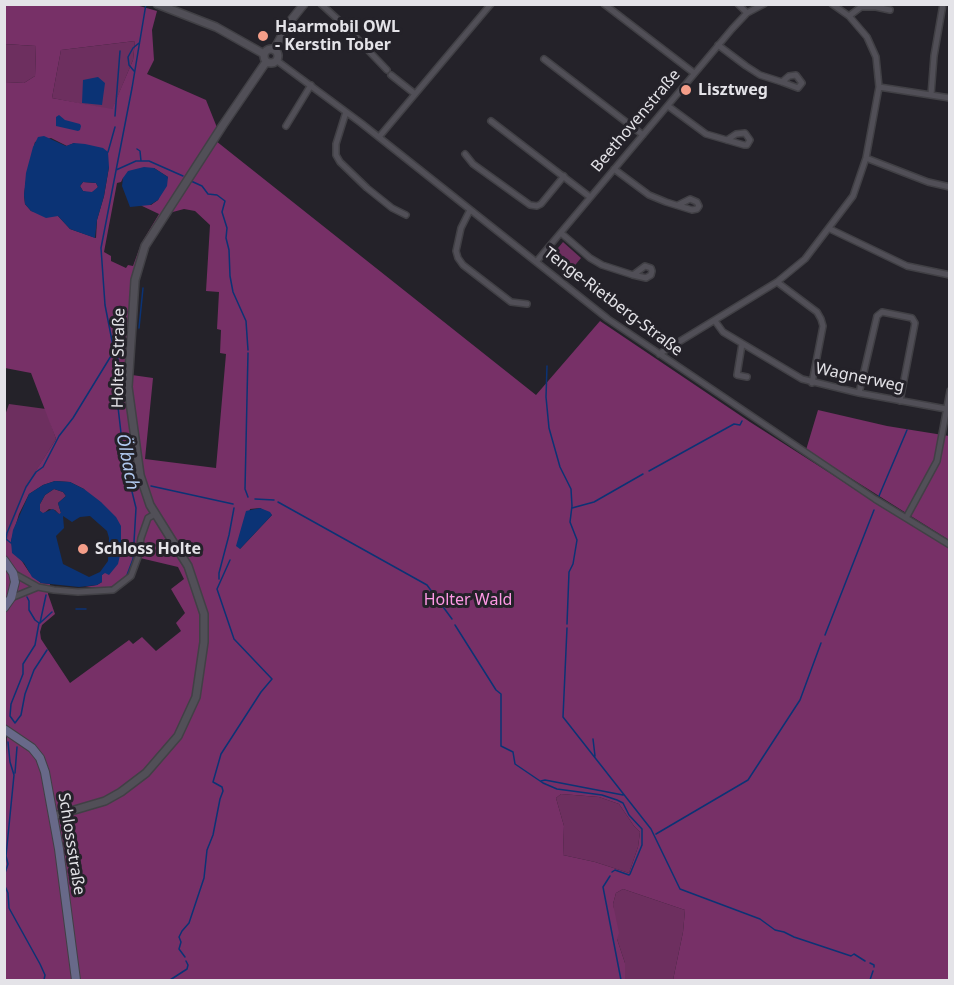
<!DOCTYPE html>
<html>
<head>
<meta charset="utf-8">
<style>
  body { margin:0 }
  #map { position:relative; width:954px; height:985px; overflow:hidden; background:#242229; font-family:"Noto Sans",sans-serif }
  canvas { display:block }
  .frame { position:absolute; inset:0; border:6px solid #e4e3e8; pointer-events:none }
</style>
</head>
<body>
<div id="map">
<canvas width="954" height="985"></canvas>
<div class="frame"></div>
</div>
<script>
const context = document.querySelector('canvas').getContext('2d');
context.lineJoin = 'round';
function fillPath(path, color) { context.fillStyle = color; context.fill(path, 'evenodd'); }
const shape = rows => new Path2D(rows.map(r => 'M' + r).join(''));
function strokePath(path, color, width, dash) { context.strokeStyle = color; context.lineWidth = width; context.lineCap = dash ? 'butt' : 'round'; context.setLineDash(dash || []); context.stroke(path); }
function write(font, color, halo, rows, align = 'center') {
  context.font = font + ' "Noto Sans",sans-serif'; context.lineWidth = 6; context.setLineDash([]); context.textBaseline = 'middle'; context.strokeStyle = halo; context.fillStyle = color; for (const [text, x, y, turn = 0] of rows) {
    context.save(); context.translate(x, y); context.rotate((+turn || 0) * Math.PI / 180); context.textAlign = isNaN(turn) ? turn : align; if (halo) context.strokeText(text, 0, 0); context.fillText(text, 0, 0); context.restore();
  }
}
const green = shape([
  [135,41,133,60,112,110,52,98,61,50],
  [4,44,36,46,35,76,24,83,5,82],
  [563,242,581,258,567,275,548,260],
  [9,404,46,409,56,439,26,487,5,550,4,418],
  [54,489,63,492,66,496,58,503,61,513,60,515,55,510,49,509,43,514,40,511,40,504,45,495],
  [561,794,599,797,619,804,634,826,640,832,638,847,629,873,595,862,563,855,564,826,556,798],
  [623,889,685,910,683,932,673,980,625,980,625,963,617,939,613,904,616,893]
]);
const forest = shape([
  [5,5,136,5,157,11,152,30,154,60,147,74,206,100,220,135,216,141,536,395,600,321,750,422,905,521,949,547,949,980,673,980,683,932,685,910,623,889,616,893,613,904,619,933,617,939,625,963,625,980,5,980,4,794,7,735,4,733,4,549,26,486,56,439,31,373,5,368,5,82,24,83,35,76,36,46,5,44],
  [135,41,133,60,112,109,52,98,61,50],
  [51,138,67,146,74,143,109,167,104,196,97,220,96,238,70,229,58,216,31,211,25,204,24,195,27,173,35,142],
  [154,168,168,177,158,200,151,205,140,205,159,214,141,244,133,266,128,265,126,268,111,261,111,256,104,252,117,183,121,182,123,178],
  [184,209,195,211,210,225,206,291,219,292,217,329,221,330,220,353,226,354,216,468,145,459,153,378,132,375,139,280,142,266,148,247,169,213],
  [55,481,70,482,84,489,121,551,102,575,102,582,97,585,85,587,105,588,117,585,129,575,136,557,178,567,184,579,171,589,185,613,176,623,181,631,156,651,142,637,133,644,129,640,70,683,41,639,40,632,42,625,55,614,48,594,50,584,41,583,29,572,12,546,11,541,19,514,29,494,43,485],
  [260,508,272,515,240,549,250,509],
  [561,794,599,797,619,804,634,826,640,832,638,847,629,873,595,862,563,855,564,826,556,798],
  [83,182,96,183,98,187,95,191,89,193,83,191,80,186],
  [818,410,887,426,949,436,949,540,806,450]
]);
const water = shape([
  [98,77,105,83,102,105,82,103,83,80],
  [59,115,65,120,80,124,81,126,80,130,78,131,56,126,56,117],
  [44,136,66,146,74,143,85,144,103,148,108,152,109,167,104,196,97,220,95,238,70,229,58,216,46,218,31,211,25,204,24,195,26,173,33,147,38,137],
  [83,182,96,183,98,187,92,192,83,191,80,186],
  [144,167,154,168,168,177,167,186,158,200,150,205,130,207,122,186,123,178,128,171],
  [55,481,70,482,84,489,101,502,116,517,121,526,121,551,118,564,109,575,105,573,102,575,102,582,97,585,79,587,41,583,32,577,24,563,12,553,11,541,13,530,29,494,43,485],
  [54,489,63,492,66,496,58,503,61,513,59,514,53,509,43,513,40,511,40,504,45,495],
  [63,516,72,522,80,517,90,516,107,531,109,538,108,561,100,572,89,577,63,564,56,536,64,528],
  [260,508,270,512,272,515,240,549,236,546,246,511]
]);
const stream = shape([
  [134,71,129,65,128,57,133,48,139,43],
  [115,116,120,51],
  [137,149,140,151,141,161],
  [108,152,115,127],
  [116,170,136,161,149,161,183,176],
  [191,181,202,186,208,194,217,195,225,201,222,212,227,228,226,238,229,250,230,276,233,292,246,321,248,350],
  [139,328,143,288],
  [115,351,118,357,115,381,124,459,136,508,133,559,127,575],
  [118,357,122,350],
  [547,366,546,397,549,428,560,467,571,489,572,506,570,522,577,540,573,564,569,572,567,624],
  [140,452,144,477],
  [649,471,734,424,740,425,742,421],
  [151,486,233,504],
  [879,496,907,430],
  [248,497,245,489,248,353],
  [255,499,274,500],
  [278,502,427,585,452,619],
  [572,508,594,502,643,474],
  [11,543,6,539,7,533,26,487,36,472,43,467,59,436,73,418,114,351,105,305,101,248,132,88,146,4],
  [219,579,219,573,229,535,234,508],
  [27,597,29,601,29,610,35,620,39,623,35,645,23,664,23,674,11,704,10,716,15,723,21,715,25,694,34,670,47,650],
  [76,609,86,609],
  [40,623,46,595],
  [40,623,52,612],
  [455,625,496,690,501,694,501,746,513,752,515,764,543,783,557,789,602,795,617,800,623,803,629,815,642,829,642,845,630,874,629,875,615,870,612,872],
  [567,628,563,717,651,829,680,889,760,919,775,930,784,932,794,937,851,956,854,954,865,961],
  [825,635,874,510],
  [593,739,595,756],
  [15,773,17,747],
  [541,781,545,780,623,795],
  [656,834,748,780,800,700,821,643],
  [4,876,8,864,6,856,14,775,10,762,8,742],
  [610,876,603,887,621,980],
  [4,884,8,893,9,908,40,964,45,975,44,980],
  [185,957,179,949,181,942,179,937,182,931,189,923,204,878,207,850,213,835,220,799,223,791,222,787,213,782,221,754,261,692,272,679,234,639,217,589,230,560],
  [870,963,874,965,874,967],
  [170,980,187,969,188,965,186,961],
  [870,980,873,971]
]);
const minor = shape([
  [321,4,345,26,387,70],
  [604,4,694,73],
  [738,4,747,13],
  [849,16,861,7,876,7,890,10],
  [718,45,746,66,760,75,782,82,798,88,802,83,796,75,789,76,782,82],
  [544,59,643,135],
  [276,60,361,123,608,319,875,499,950,545],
  [391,75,415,94],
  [879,87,950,98],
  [931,95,934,56,943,4],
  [668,106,706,134,744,145,747,145,750,140,745,133,736,134,727,140],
  [346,112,336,144,336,155,340,162,367,188,392,208,406,215],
  [491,121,590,197],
  [286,126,311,85],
  [379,137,491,4],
  [465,154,473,164,530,205,537,206,541,204,564,176],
  [866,158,928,182,950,187],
  [614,169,649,195,666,202,692,210,697,209,699,206,697,202,690,199,678,205],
  [470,210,461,228,456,251,458,258,463,265,511,302,527,304],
  [830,229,907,266,950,275],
  [561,233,590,258,602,265,633,275,646,278,651,275,652,271,651,268,645,266,633,275],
  [536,262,732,29,747,13,764,4],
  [777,282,817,312,821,319,823,326,812,383],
  [715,321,723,332,802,379,859,393,946,409],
  [742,344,737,375,747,377],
  [659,354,777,282,805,259,853,196,866,158,879,87,876,57,867,37,849,16,832,4],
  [859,393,877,316,882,312,912,318,915,323,900,401],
  [906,518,937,461,950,391],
  [13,573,38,587,54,590,78,592,113,590,131,576,138,557,141,538,148,518,155,514],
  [11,598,38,587]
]);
const tertiary = shape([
  [157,4,216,27,264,54],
  '264 56a7 7 0 1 1 14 0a7 7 0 1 1-14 0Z',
  [274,50,288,24,304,4],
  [54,816,105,801,121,792,146,773,178,736,196,697,204,642,204,614,188,566,150,505,140,475,128,387,135,280,145,246,223,125,266,62]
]);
const secondary = shape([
  [4,560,13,573,15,582,11,598,4,608],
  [4,729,32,748,40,758,45,772,59,849,76,980]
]);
const markers = [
  [263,36,6,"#f49e89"],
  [686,90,6,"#f49e89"],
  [83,549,6,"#f49e89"]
];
const poiNames = [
  ["Haarmobil OWL",275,27],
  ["- Kerstin Tober",275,45],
  ["Lisztweg",698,90],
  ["Schloss Holte",95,549]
];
const streetNames = [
  ["Beethovenstraße",636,121,-50],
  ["Tenge-Rietberg-Straße",613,302,37],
  ["Holter Straße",119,358,-89],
  ["Wagnerweg",860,378,12],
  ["Schlossstraße",71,844,81]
];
const parkNames = [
  ["Holter Wald",468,600]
];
const waterNames = [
  ["Ölbach",127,462,79]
];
fillPath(green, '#6d2f5f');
fillPath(forest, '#773067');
fillPath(water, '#0b3375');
strokePath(stream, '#0b3375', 1.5);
strokePath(minor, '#414045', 8);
strokePath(tertiary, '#414045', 10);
strokePath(secondary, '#414045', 10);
strokePath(minor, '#514f57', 5);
strokePath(tertiary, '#514f57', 7);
strokePath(secondary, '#686989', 8);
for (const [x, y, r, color] of markers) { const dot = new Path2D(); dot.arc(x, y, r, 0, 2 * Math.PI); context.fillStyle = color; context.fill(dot); strokePath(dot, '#242229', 2); }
write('bold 16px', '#e4e3e8', '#242229', poiNames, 'left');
write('16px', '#e4e3e8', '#242229', streetNames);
write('16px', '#fe99e5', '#242229', parkNames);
write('italic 18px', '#b0c8ef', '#242229', waterNames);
</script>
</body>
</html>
